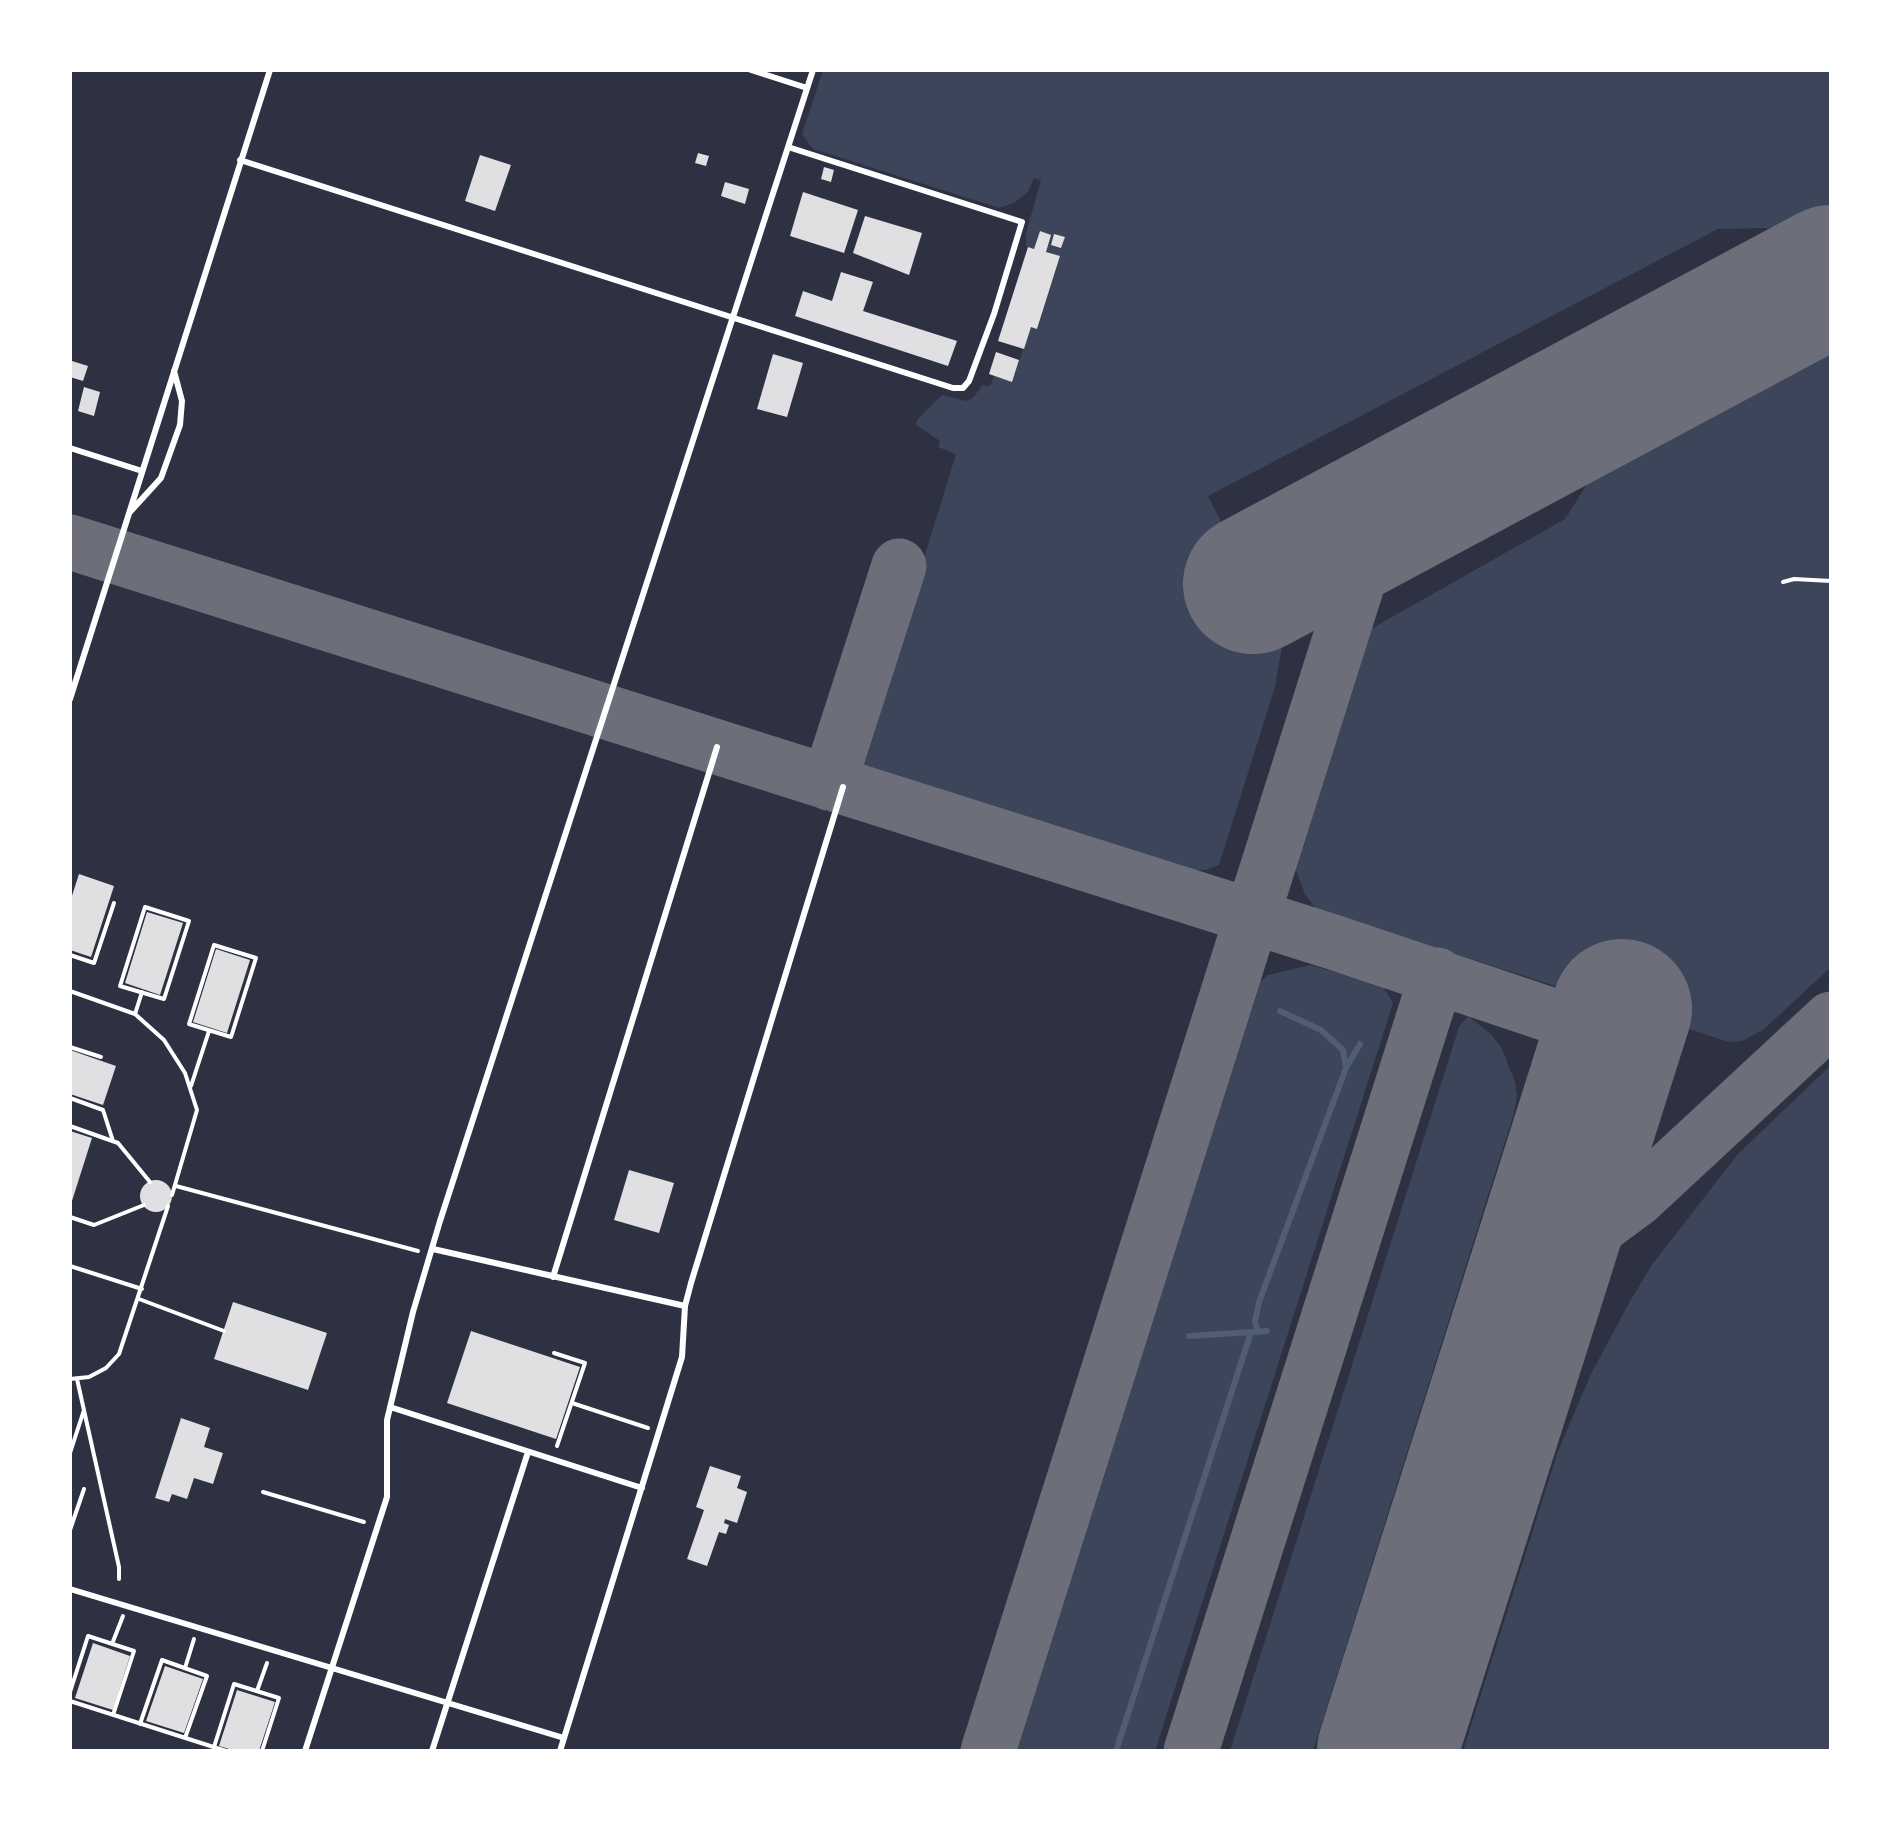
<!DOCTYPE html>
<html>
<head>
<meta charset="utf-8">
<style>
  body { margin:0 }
  #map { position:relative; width:1901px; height:1821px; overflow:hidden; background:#2d3142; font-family:"Roboto Serif",serif }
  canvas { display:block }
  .frame { position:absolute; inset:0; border:72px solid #fff; pointer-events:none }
</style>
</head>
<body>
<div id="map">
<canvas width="1901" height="1821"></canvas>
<div class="frame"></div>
</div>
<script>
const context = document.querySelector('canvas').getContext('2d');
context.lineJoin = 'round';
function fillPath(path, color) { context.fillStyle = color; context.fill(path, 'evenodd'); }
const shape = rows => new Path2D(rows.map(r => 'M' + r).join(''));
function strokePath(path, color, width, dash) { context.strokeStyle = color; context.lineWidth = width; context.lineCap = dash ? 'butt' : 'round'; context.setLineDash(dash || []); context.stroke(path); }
const green = shape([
  [823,70,1831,70,1831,218,1813,227,1718,229,1208,496,1280,637,1282,647,1275,687,1219,865,1206,870,1189,870,1125,855,858,772,956,454,938,447,940,441,916,425,917,420,942,395,966,401,974,397,982,385,990,386,994,376,1012,381,1031,327,1038,328,1060,257,1046,252,1050,235,1040,232,1034,249,1026,246,1026,233,1041,180,1034,178,1028,192,1014,203,999,208,813,149,802,134],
  [1831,331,1831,967,1763,1030,1742,1041,1729,1042,1316,909,1305,894,1293,863,1292,847,1351,660,1369,630,1565,519,1608,451],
  [1310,965,1382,985,1393,1003,1155,1751,1005,1751,1240,1007,1245,995,1268,975],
  [1468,1016,1492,1035,1502,1049,1515,1082,1517,1095,1514,1113,1313,1751,1230,1751,1459,1027],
  [1831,1065,1831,1751,1463,1751,1558,1451,1591,1374,1629,1303,1651,1266,1738,1154]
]);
const stream = shape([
  [1346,1068,1360,1044],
  [1258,1332,1255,1322,1259,1302,1346,1068,1343,1050,1321,1030,1280,1011],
  [1189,1336,1267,1331],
  [1116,1751,1251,1332]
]);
const taxiway = shape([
  [70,542,1336,943,1613,1036],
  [829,783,899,566],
  [1538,1272,1637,1199,1831,1019],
  [988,1751,1358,582,1379,527,1415,497],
  [1191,1751,1437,975]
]);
const runway = shape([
  [1253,584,1831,275],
  [1387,1751,1622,1009]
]);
const building = shape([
  [698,153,709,156,706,166,695,163],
  [480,155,511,165,495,211,465,201],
  [824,167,834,170,831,182,821,179],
  [725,182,749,189,745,204,721,196],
  [803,192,858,210,844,253,790,236],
  [865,216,922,233,909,275,853,253],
  [1040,231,1051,235,1046,252,1060,256,1037,329,1031,327,1024,349,998,341,1028,247,1034,249],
  [1054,234,1065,237,1061,248,1051,245],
  [841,272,873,282,863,311,957,341,948,366,795,316,803,291,832,301],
  [996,352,1019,360,1012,382,989,374],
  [773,354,803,363,787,417,757,409],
  [72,361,88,366,83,381,70,377],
  [84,387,100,392,94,416,78,411],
  [79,874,114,886,91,957,70,950,70,902],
  [147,912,183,923,160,995,125,983],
  [216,949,250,960,227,1033,193,1022],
  [70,1050,116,1066,103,1105,70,1094],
  [70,1131,92,1138,71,1204,70,1204],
  [629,1170,674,1183,659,1233,614,1220],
  '140 1196a16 16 0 1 1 32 0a16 16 0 1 1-32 0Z',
  [233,1302,327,1333,308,1390,214,1359],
  [471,1331,580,1367,556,1439,447,1403],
  [181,1418,210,1428,204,1447,223,1453,213,1484,194,1478,187,1499,172,1494,169,1502,155,1498],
  [710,1466,741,1476,737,1488,747,1492,737,1523,725,1519,724,1523,729,1525,726,1534,719,1532,707,1566,687,1559,704,1510,696,1507],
  [93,1643,130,1656,113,1710,75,1698],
  [165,1666,203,1679,184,1733,146,1721],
  [237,1690,275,1702,259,1751,236,1751,219,1746]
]);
const path = shape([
  [1783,582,1794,579,1831,581],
  [145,907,189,921,164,999,120,986,145,907],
  [214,945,256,958,231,1037,189,1024,214,945],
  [70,955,94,963,114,903],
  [70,991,135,1014,164,1040,185,1073,197,1110,172,1195],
  [135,1014,142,992],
  [70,1047,101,1057],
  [191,1086,209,1031],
  [70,1098,103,1110,113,1141],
  [70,1126,118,1143,150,1182],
  [176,1186,418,1251],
  [70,1217,94,1225,144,1205],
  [70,1266,142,1289],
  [139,1299,224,1331],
  [554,1353,585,1363,557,1446],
  [70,1379,89,1377,106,1368,119,1354,168,1206],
  [77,1379,119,1567,119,1579],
  [572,1403,648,1428],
  [70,1453,84,1410],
  [263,1492,364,1522],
  [70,1530,84,1489],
  [112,1644,123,1616],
  [185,1668,194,1639],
  [257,1691,267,1663],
  [70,1692,88,1636,134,1651,113,1715],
  [70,1701,226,1751],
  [140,1724,162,1660,207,1676,185,1738],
  [214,1747,234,1684,279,1698,262,1751]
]);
const service = shape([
  [751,70,807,88],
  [240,160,953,388,963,388,969,381,994,314,1022,222,788,147],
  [70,448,142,471],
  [130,512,161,478,180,425,182,401,174,371],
  [70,699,270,70],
  [433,1249,685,1306],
  [553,1277,717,747],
  [390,1407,642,1488],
  [70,1589,564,1738],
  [305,1751,387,1497,387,1420,413,1312,440,1221,813,70],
  [432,1751,528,1452],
  [560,1751,682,1357,685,1306,691,1283,843,787]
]);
fillPath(green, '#3c4559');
strokePath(stream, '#4f5d75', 6);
strokePath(taxiway, '#6c6f7a', 55);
strokePath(runway, '#6c6f7a', 140);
fillPath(building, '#e0e0e3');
strokePath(path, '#fff', 4);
strokePath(service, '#fff', 6);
</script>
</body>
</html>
